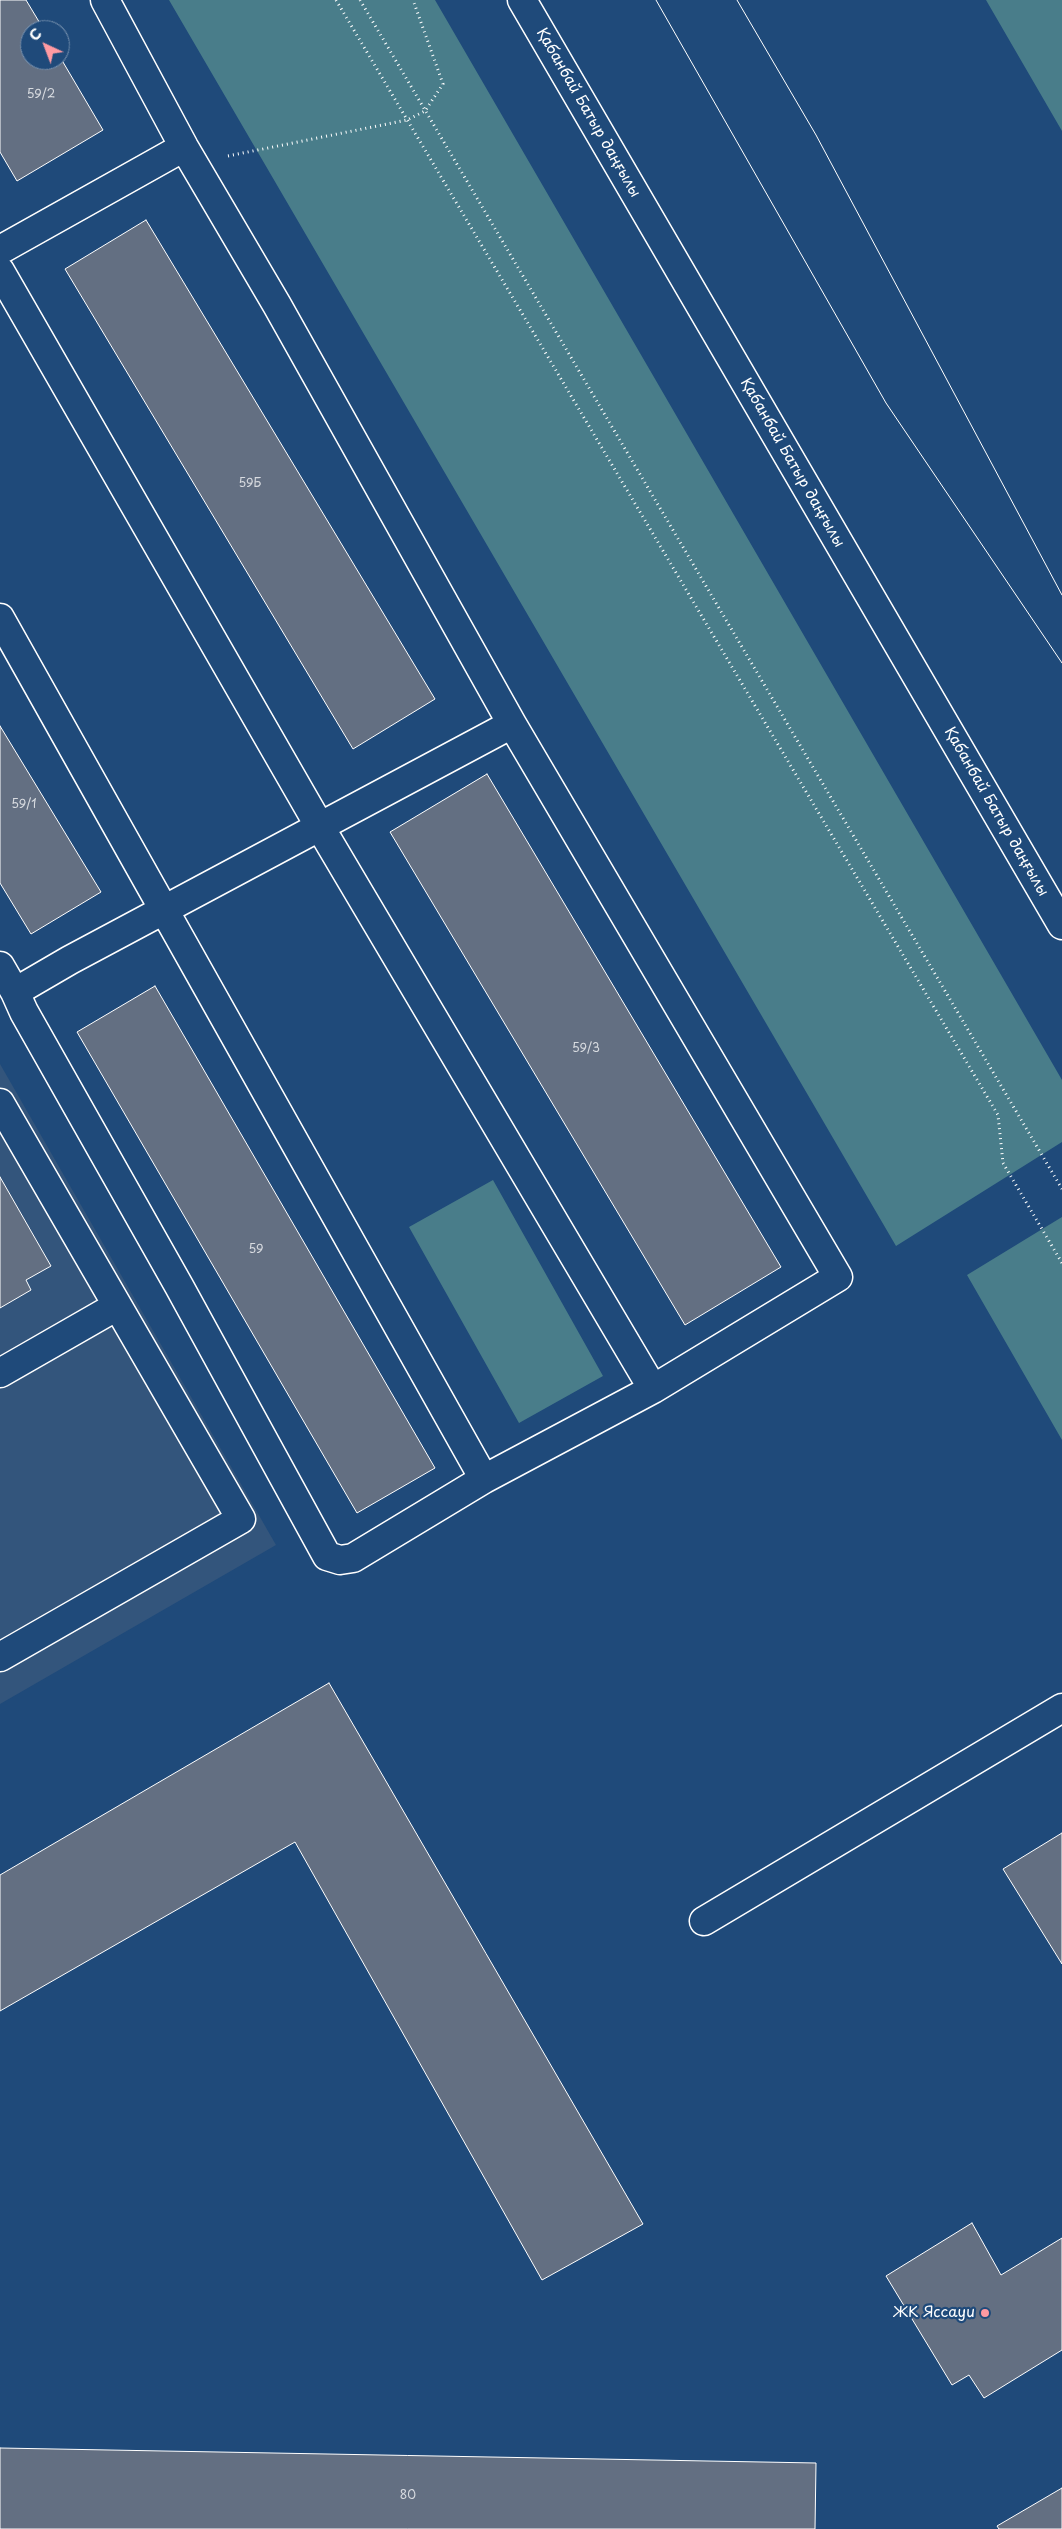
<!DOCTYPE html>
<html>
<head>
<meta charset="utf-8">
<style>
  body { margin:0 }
  #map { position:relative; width:1062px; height:2529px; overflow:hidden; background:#1f4a7a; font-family:"Playpen Sans",sans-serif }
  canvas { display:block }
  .north { position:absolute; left:20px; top:20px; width:50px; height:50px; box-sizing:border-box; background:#1f4a7a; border:1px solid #7992af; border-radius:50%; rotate:317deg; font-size:14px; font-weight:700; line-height:20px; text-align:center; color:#fff }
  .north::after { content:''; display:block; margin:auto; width:18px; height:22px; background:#ff9aa2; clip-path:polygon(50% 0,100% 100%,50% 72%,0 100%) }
</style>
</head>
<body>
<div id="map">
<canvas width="1062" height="2529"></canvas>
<div class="north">С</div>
</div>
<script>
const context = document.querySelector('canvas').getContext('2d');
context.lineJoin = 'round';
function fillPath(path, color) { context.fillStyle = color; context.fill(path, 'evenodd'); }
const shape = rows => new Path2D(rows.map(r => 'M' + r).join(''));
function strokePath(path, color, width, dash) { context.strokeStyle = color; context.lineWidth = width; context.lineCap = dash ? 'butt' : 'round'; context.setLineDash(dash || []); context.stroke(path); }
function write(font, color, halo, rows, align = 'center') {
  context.font = font + ' "Playpen Sans",sans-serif'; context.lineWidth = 4.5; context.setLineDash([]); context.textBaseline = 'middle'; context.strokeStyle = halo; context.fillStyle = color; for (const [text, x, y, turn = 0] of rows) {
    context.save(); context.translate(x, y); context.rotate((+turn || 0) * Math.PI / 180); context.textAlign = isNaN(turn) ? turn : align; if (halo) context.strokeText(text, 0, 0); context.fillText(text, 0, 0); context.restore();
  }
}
const built = shape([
  [0,1064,276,1545,0,1704]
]);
const green = shape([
  [169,0,435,0,1062,1080,1062,1142,896,1246],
  [986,0,1062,0,1062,131],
  [493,1180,603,1376,519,1423,409,1227],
  [1062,1217,1062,1440,967,1275]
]);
const building = shape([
  [0,0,26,0,44,30,30,30,30,60,60,60,60,57,103,130,17,181,0,152,0,0],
  [146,220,435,699,353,749,65,269,146,220],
  [0,726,101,892,31,934,0,883,0,726],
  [487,774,781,1267,685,1325,390,832,487,774],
  [155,986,435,1468,357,1513,77,1032,155,986],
  [0,1177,51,1266,26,1280,31,1290,0,1308,0,1177],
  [329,1683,643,2224,542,2280,295,1842,0,2011,0,1875,329,1683],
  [1062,1833,1062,1964,1003,1869,1062,1833],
  [972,2223,1001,2275,1062,2238,1062,2350,984,2398,969,2375,952,2385,886,2276,972,2223],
  [0,2448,816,2463,815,2529,0,2529,0,2448],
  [1062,2488,1062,2529,999,2529,997,2526,1062,2488]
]);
const path = shape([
  [336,0,998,1115,1003,1163,1062,1263],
  [360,0,1062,1189],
  [228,156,407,120,425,111,443,84,413,0]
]);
const minor = shape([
  [0,250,184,147],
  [0,271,320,827,653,1389],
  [0,618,484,1479,653,1389,838,1277,512,724,277,305,184,147,105,0],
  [0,966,15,992],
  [0,1103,241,1519,0,1657],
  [0,1373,117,1306],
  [484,1479,353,1558,340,1560,327,1556,179,1286,24,1012,15,992,70,960,512,724],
  [704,1921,1062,1708]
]);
const major = shape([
  [522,0,1062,925]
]);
const tram = shape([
  [656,0,886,403,1062,663],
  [737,0,816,135,1062,595]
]);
const markers = [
  [985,2313,5,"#ff9aa2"]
];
const numberNames = [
  ["59/2",41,95],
  ["59Б",250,484],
  ["59/1",24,805],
  ["59/3",586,1049],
  ["59",256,1250],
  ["80",408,2496]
];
const streetNames = [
  ["Қабанбай Батыр даңғылы",588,113,60],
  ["Қабанбай Батыр даңғылы",792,463,60],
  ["Қабанбай Батыр даңғылы",996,812,60]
];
const poiNames = [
  ["ЖК Яссауи",975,2313]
];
fillPath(built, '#33557c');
fillPath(green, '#497d8a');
fillPath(building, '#636f82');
strokePath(building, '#fff', 1);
strokePath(minor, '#fff', 31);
strokePath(major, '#fff', 31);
strokePath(path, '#fff', 3, [1, 4]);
strokePath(minor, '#1f4a7a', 28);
strokePath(major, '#1f4a7a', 28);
strokePath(tram, '#fff', 1);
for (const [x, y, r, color] of markers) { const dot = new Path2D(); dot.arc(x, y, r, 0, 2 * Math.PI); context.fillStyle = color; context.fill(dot); strokePath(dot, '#1f4a7a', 2); }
write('12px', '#d8dbe0', null, numberNames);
write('15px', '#fff', '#1f4a7a', streetNames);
write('15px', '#fff', '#1f4a7a', poiNames, 'right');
</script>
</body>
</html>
